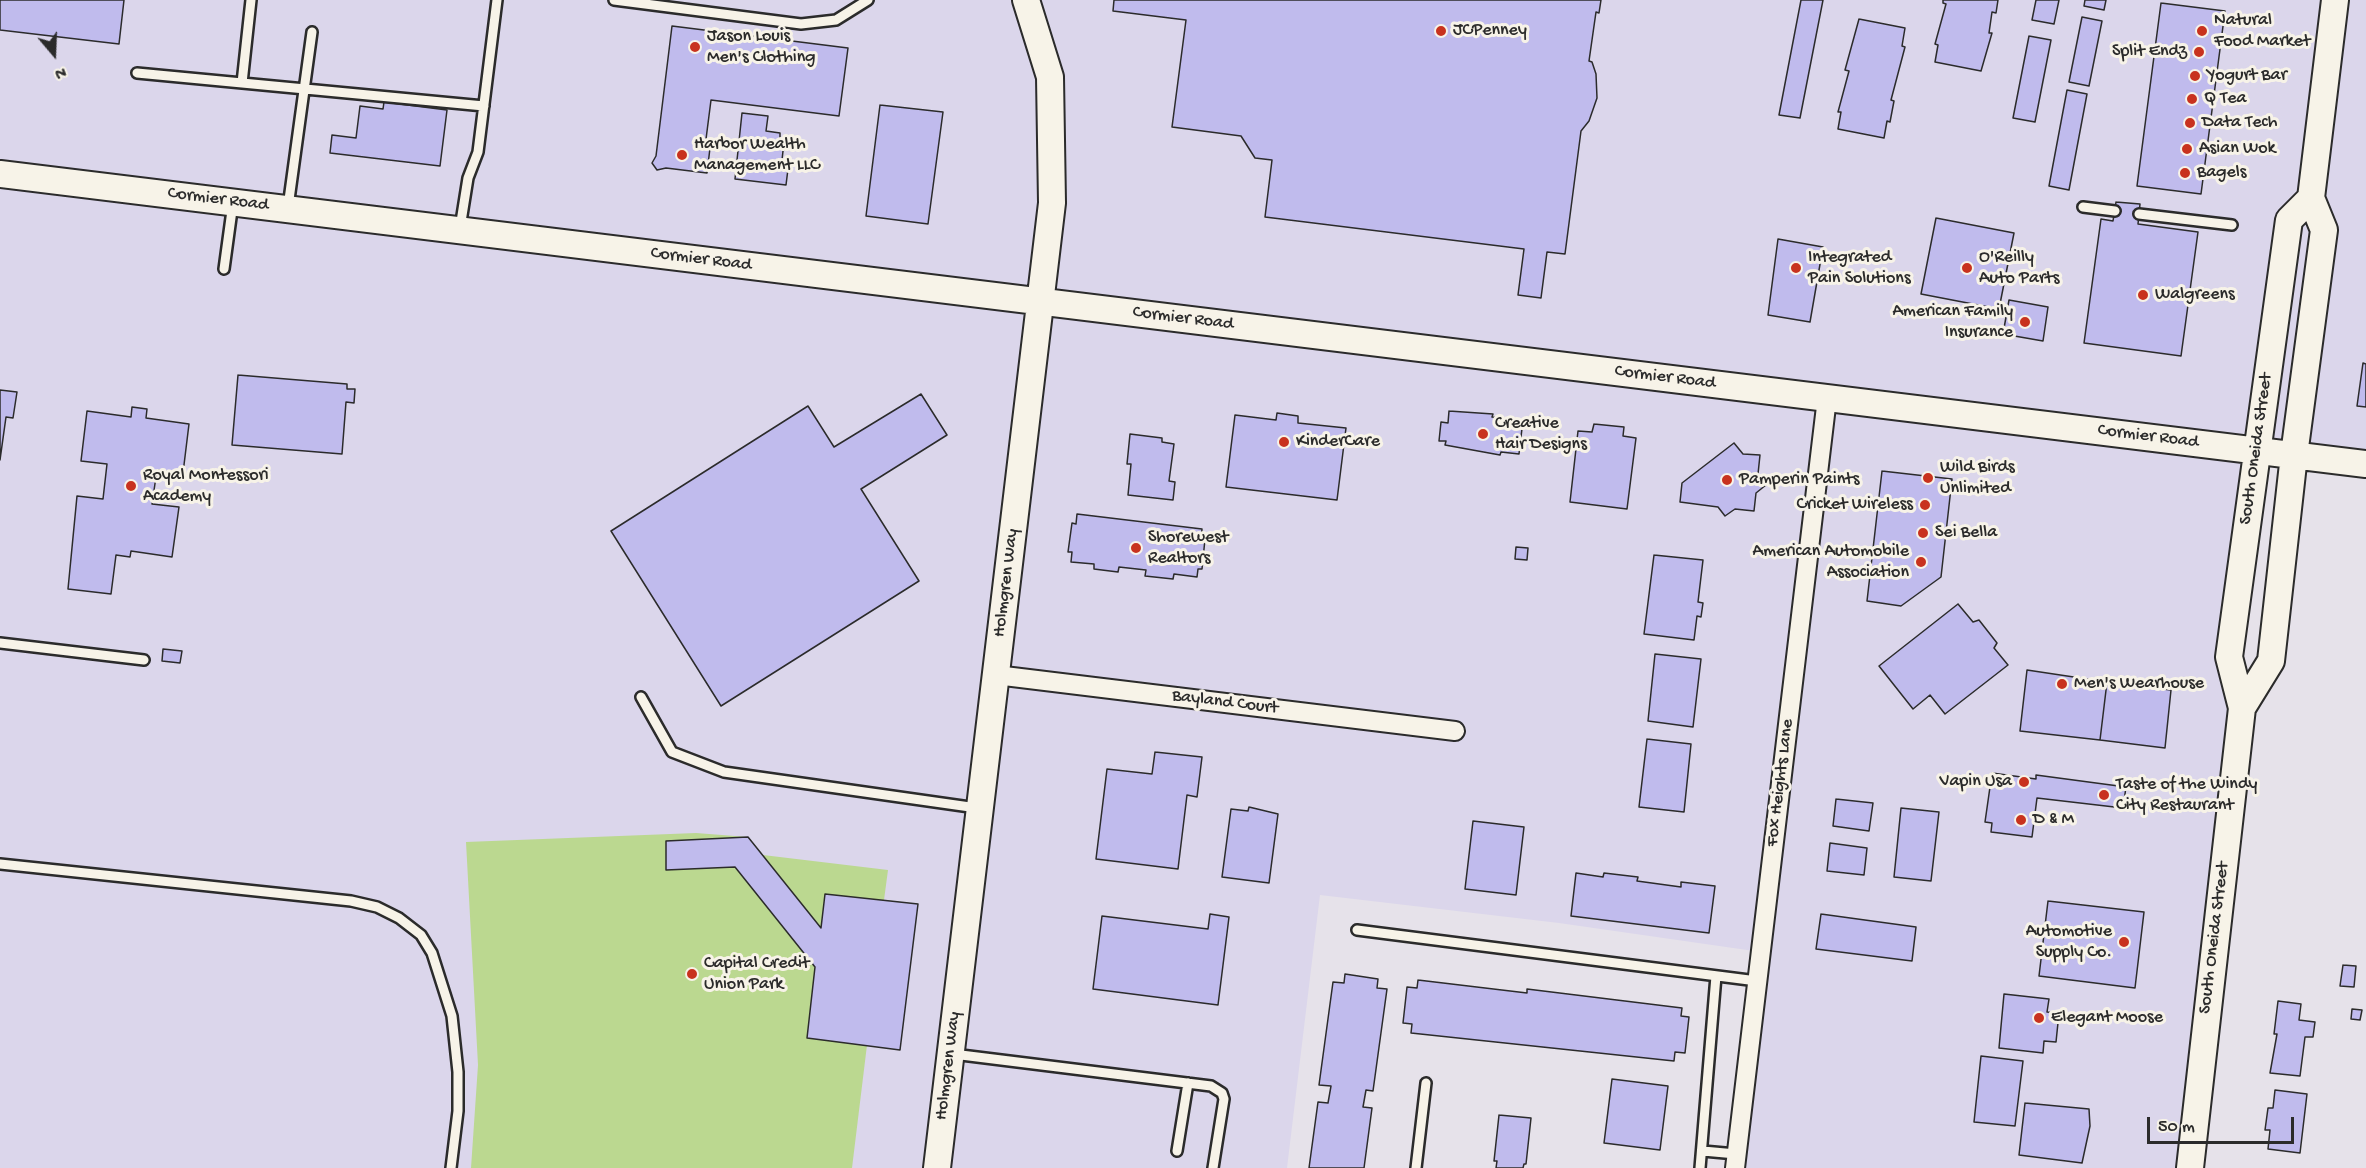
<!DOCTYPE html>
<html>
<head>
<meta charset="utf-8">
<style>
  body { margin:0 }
  #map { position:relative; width:2366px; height:1168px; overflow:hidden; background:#e6e2ea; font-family:"Gochi Hand",sans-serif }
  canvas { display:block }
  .north { position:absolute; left:24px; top:24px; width:60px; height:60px; -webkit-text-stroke:4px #f7f3e8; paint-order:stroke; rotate:161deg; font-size:16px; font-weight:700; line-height:24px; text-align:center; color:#2b2b2b }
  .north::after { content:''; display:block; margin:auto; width:21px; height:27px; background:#2b2b2b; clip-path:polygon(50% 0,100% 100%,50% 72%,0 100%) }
  .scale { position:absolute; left:2147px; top:1117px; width:147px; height:27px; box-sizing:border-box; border:3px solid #2b2b2b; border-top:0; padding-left:8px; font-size:18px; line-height:21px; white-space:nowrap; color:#2b2b2b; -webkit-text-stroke:4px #f7f3e8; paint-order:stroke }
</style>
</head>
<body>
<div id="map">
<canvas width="2366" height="1168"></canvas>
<div class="north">N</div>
<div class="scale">50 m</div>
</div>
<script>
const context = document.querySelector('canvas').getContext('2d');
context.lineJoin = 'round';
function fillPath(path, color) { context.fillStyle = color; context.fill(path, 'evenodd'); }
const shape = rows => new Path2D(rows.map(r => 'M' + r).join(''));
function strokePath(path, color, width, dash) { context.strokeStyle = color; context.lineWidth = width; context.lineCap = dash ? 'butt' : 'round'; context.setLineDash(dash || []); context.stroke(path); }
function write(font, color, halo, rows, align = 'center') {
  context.font = font + ' "Gochi Hand",sans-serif'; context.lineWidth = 6; context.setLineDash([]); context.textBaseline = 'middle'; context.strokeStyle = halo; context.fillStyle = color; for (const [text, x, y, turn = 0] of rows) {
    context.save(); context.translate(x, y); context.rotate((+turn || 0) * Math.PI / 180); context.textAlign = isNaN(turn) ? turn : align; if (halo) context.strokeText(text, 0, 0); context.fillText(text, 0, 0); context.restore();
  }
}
const built = shape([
  [0,0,2366,0,2366,464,2257,450,2229,656,2242,708,2190,1168,1735,1168,1761,952,1559,923,1320,895,1287,1168,0,1168]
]);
const green = shape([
  [696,833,748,837,763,855,888,870,884,900,918,904,900,1050,867,1045,852,1168,471,1168,478,1065,466,842]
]);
const building = shape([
  [0,0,124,0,119,44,0,30,0,0],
  [1114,0,1601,0,1599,13,1596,12,1589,61,1592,62,1596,74,1597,98,1589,121,1581,131,1565,254,1547,252,1541,298,1518,295,1524,249,1265,217,1272,160,1255,158,1241,136,1172,127,1186,20,1113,11,1114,0],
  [1801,0,1823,0,1800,118,1779,115,1801,0],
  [1943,0,1998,0,1996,13,1992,12,1989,33,1992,33,1981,71,1935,62,1938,45,1935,44,1946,4,1943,3,1943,0],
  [2036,0,2059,0,2054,24,2032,20,2036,0],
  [2085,0,2106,0,2104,10,2084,6,2085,0],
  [2161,3,2225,11,2201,194,2137,186,2161,3],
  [2082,17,2102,21,2089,86,2069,82,2082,17],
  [1859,19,1905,28,1902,46,1905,47,1891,100,1894,101,1890,122,1887,121,1884,138,1838,129,1841,112,1838,112,1849,71,1845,70,1859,19],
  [672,26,848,48,839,116,711,100,705,147,710,148,707,173,666,168,657,170,652,163,656,156,672,26],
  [2029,36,2051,40,2035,122,2013,118,2029,36],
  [2067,90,2087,94,2069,190,2049,186,2067,90],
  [384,102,447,110,440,166,330,153,332,135,356,138,360,106,383,109,384,102],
  [880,105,943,112,928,224,866,216,880,105],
  [742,113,768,116,766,131,780,133,780,139,786,148,783,151,782,160,789,161,786,185,735,179,742,113],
  [2116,202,2140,204,2138,224,2198,232,2181,356,2084,343,2101,219,2113,221,2116,202],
  [1936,218,2014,233,1999,309,1921,294,1936,218],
  [1778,239,1823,247,1810,322,1768,315,1778,239],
  [2009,300,2048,307,2043,341,2003,334,2009,300],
  [2363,363,2366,364,2366,407,2357,406,2363,363],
  [238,375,347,384,347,389,355,389,354,403,346,402,342,454,232,445,238,375],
  [0,390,17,392,13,418,6,417,0,460,0,390],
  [921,394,947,435,861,489,919,581,721,706,611,531,808,406,834,447,921,394],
  [132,407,147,409,146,418,189,424,183,473,157,470,152,504,179,507,172,557,131,551,130,557,116,555,111,594,68,589,77,496,103,499,107,464,81,461,87,411,131,417,132,407],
  [1449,411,1493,414,1492,417,1523,420,1519,454,1501,452,1500,455,1445,445,1446,441,1439,441,1441,422,1448,423,1449,411],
  [1277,413,1298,416,1298,423,1346,428,1337,500,1226,487,1235,415,1276,420,1277,413],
  [1594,424,1624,427,1623,436,1636,438,1627,509,1570,502,1578,431,1592,432,1594,424],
  [1130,434,1162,438,1162,442,1174,444,1169,481,1175,482,1173,500,1128,495,1131,464,1127,464,1130,434],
  [1734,443,1743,454,1760,455,1758,474,1766,485,1756,493,1754,511,1735,509,1725,516,1718,507,1680,502,1682,483,1734,443],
  [1882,471,1952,479,1941,577,1901,606,1867,601,1882,471],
  [1077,514,1202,529,1201,539,1205,539,1202,569,1198,569,1197,577,1174,574,1173,579,1145,576,1146,570,1119,567,1118,572,1094,569,1094,564,1071,562,1072,552,1068,552,1072,523,1076,524,1077,514],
  [1516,547,1528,548,1527,560,1515,559,1516,547],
  [1654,555,1703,560,1698,602,1703,603,1701,617,1697,616,1694,640,1644,634,1654,555],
  [1958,604,1973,622,1979,620,1997,643,1994,648,2008,665,1945,714,1930,695,1913,709,1879,666,1958,604],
  [163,649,182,651,180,663,162,661,163,649],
  [1655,654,1701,659,1693,727,1648,721,1655,654],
  [2027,670,2107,682,2100,740,2020,731,2027,670],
  [2107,682,2171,690,2165,748,2100,740,2107,682],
  [1647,739,1691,744,1684,812,1639,807,1647,739],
  [1155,752,1202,757,1197,797,1187,795,1178,869,1096,859,1107,769,1152,774,1155,752],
  [1992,773,2036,779,2036,775,2126,787,2123,808,2037,798,2032,837,1991,832,1992,823,1985,822,1992,773],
  [1836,799,1873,803,1869,831,1833,826,1836,799],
  [1249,807,1278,814,1269,883,1222,877,1231,809,1248,811,1249,807],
  [1901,808,1939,812,1931,881,1894,877,1901,808],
  [1473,821,1524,827,1516,895,1465,889,1473,821],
  [748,837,821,928,825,894,918,904,900,1050,807,1038,815,967,735,867,666,870,666,841,748,837],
  [1830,843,1867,848,1864,875,1827,871,1830,843],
  [1576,873,1603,877,1604,873,1638,877,1637,881,1681,887,1681,882,1715,886,1709,933,1571,916,1576,873],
  [2048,901,2144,912,2135,988,2039,976,2048,901],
  [1210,914,1229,917,1218,1005,1093,989,1102,916,1208,929,1210,914],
  [1821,914,1916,927,1912,961,1816,949,1821,914],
  [2343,965,2356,966,2354,987,2340,986,2343,965],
  [1345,974,1378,979,1377,988,1387,989,1373,1091,1366,1090,1363,1107,1372,1108,1364,1168,1309,1168,1318,1102,1328,1103,1331,1086,1319,1085,1333,982,1344,983,1345,974],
  [1418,980,1527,993,1527,989,1682,1008,1681,1016,1689,1017,1685,1053,1675,1052,1674,1061,1411,1033,1412,1024,1403,1023,1407,987,1417,988,1418,980],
  [2004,994,2049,999,2047,1012,2059,1013,2056,1042,2044,1041,2043,1053,1999,1048,2004,994],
  [2278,1001,2301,1004,2299,1020,2315,1022,2313,1037,2305,1037,2300,1076,2270,1073,2277,1034,2274,1034,2278,1001],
  [2352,1009,2362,1010,2360,1020,2351,1019,2352,1009],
  [1981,1056,2023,1061,2015,1126,1974,1122,1981,1056],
  [1612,1079,1668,1086,1660,1150,1604,1143,1612,1079],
  [2275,1090,2307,1094,2300,1153,2268,1149,2270,1130,2265,1130,2268,1108,2273,1108,2275,1090],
  [2025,1103,2089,1109,2090,1126,2082,1163,2019,1155,2025,1103],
  [1499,1115,1531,1118,1526,1164,1524,1164,1523,1168,1496,1168,1497,1161,1494,1161,1499,1115]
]);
const lane = shape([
  [614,0,801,24,836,20,868,0],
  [137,73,484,106],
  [242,83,251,0],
  [288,207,312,32],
  [2083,207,2115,211],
  [2139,214,2232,225],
  [460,228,468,178,478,152,497,0],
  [224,269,233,203],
  [0,643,144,660],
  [641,697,672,752,724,772,977,808],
  [0,864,351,901,377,907,399,918,421,935,432,953,452,1016,458,1072,458,1111,451,1168],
  [1357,930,1757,981],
  [953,1054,1211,1086,1222,1093,1224,1099,1213,1168],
  [1177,1151,1188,1083],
  [1703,1151,1736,1154],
  [1416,1168,1426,1083],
  [1700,1168,1716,976]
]);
const street = shape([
  [996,675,1455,731],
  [1735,1168,1827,398]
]);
const secondary = shape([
  [0,174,2366,464],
  [2242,708,2271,661,2294,455,2324,230,2311,198,2335,0],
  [937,1168,1052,203,1050,77,1026,0],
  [2190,1168,2242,708,2229,657,2289,220,2311,198]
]);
const markers = [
  [1441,31,6,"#c8321e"],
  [2202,31,6,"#c8321e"],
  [695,47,6,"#c8321e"],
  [2199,52,6,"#c8321e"],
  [2195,76,6,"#c8321e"],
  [2192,99,6,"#c8321e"],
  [2190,123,6,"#c8321e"],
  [2187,149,6,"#c8321e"],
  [682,155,6,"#c8321e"],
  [2185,173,6,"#c8321e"],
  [1796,268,6,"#c8321e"],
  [1967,268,6,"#c8321e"],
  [2143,295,6,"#c8321e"],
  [2025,322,6,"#c8321e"],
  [1483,434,6,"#c8321e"],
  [1284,442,6,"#c8321e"],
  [1928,478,6,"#c8321e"],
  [1727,480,6,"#c8321e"],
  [131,486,6,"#c8321e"],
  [1925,505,6,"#c8321e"],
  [1923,533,6,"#c8321e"],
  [1136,548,6,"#c8321e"],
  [1921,562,6,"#c8321e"],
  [2062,684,6,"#c8321e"],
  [2024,782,6,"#c8321e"],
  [2104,795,6,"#c8321e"],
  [2021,820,6,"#c8321e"],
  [2124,942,6,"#c8321e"],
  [692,974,6,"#c8321e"],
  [2039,1018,6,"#c8321e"]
];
const poiNames = [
  ["Natural",2214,21],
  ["Food Market",2214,42],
  ["JCPenney",1453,31],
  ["Jason Louis",707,37],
  ["Men's Clothing",707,58],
  ["Split Endz",2187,52,"right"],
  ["Yogurt Bar",2207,76],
  ["Q Tea",2204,99],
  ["Data Tech",2202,123],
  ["Harbor Wealth",694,145],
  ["Management LLC",694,166],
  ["Asian Wok",2199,149],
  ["Bagels",2197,173],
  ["Integrated",1808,258],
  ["Pain Solutions",1808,279],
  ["O'Reilly",1979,258],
  ["Auto Parts",1979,279],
  ["Walgreens",2155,295],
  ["American Family",2013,312,"right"],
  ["Insurance",2013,333,"right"],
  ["Creative",1495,424],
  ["Hair Designs",1495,445],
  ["KinderCare",1296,442],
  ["Wild Birds",1940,468],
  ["Unlimited",1940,489],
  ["Royal Montessori",143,476],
  ["Academy",143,497],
  ["Pamperin Paints",1739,480],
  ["Cricket Wireless",1913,505,"right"],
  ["Sei Bella",1935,533],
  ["Shorewest",1148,538],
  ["Realtors",1148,559],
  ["American Automobile",1909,552,"right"],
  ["Association",1909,573,"right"],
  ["Men's Wearhouse",2074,684],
  ["Vapin Usa",2012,782,"right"],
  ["Taste of the Windy",2116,785],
  ["City Restaurant",2116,806],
  ["D & M",2033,820],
  ["Automotive",2112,932,"right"],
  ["Supply Co.",2112,953,"right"],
  ["Capital Credit",704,964],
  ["Union Park",704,985],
  ["Elegant Moose",2051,1018]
];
const streetNames = [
  ["Cormier Road",218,200,7],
  ["Cormier Road",701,260,7],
  ["Cormier Road",1183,319,7],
  ["Cormier Road",1665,378,7],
  ["Cormier Road",2148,437,7],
  ["South Oneida Street",2257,449,-82],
  ["Holmgren Way",1007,583,-83],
  ["Bayland Court",1225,703,7],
  ["Fox Heights Lane",1781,783,-83],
  ["South Oneida Street",2215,938,-83],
  ["Holmgren Way",949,1066,-83]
];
fillPath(built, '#dbd6eb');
fillPath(green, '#bbd890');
fillPath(building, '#c0bbed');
strokePath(building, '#2b2b2b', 1.5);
strokePath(lane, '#2b2b2b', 14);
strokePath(street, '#2b2b2b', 22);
strokePath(secondary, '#2b2b2b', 30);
strokePath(lane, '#f7f3e8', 9);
strokePath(street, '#f7f3e8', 18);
strokePath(secondary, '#f7f3e8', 26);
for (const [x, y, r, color] of markers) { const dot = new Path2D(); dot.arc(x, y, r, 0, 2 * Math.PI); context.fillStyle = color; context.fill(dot); strokePath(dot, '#f7f3e8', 2); }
write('18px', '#2b2b2b', '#f7f3e8', poiNames, 'left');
write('18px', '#2b2b2b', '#f7f3e8', streetNames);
</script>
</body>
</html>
